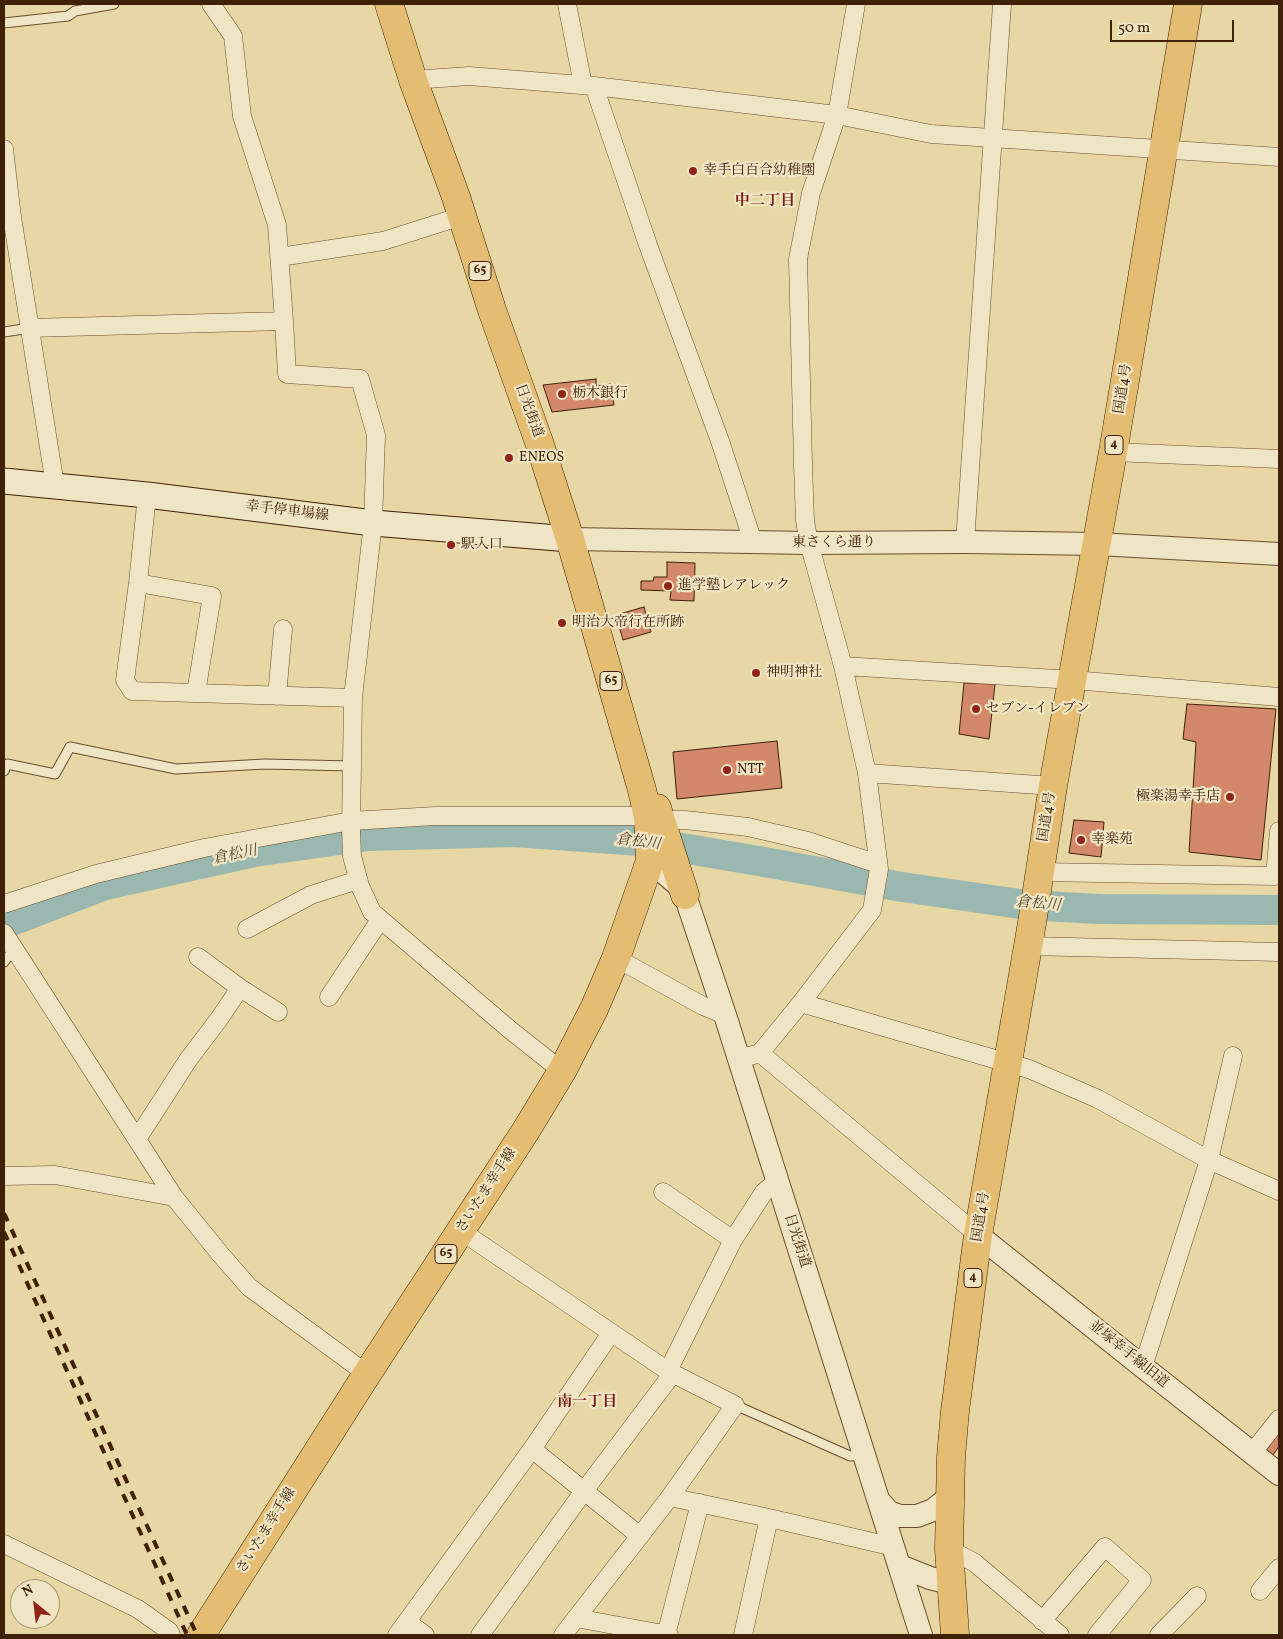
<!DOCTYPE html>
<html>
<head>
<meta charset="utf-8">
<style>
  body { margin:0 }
  #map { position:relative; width:1283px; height:1639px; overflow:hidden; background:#e7d7a4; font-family:Vollkorn,serif }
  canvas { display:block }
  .frame { position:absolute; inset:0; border:5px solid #3f2107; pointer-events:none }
  .north { position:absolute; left:10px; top:1579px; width:50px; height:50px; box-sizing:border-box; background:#efe5c4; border:1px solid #a99778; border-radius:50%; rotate:331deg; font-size:14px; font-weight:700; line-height:20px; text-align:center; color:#3f2107 }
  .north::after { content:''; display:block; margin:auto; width:18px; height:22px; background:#8f2418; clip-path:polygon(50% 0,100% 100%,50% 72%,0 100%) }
  .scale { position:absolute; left:1110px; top:20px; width:124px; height:22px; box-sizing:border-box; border:2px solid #3f2107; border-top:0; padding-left:6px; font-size:15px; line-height:18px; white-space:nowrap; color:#3f2107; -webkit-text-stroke:4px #efe5c4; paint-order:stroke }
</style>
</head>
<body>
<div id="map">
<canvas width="1283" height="1639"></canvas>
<div class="frame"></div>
<div class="north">N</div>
<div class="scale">50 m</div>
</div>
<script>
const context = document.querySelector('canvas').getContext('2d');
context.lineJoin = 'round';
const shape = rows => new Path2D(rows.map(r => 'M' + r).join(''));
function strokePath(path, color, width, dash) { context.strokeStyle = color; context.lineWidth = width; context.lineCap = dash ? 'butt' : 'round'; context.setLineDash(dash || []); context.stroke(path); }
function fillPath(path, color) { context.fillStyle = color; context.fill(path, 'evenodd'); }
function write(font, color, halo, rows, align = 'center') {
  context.font = font + ' Vollkorn,"Noto Serif JP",serif'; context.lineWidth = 4.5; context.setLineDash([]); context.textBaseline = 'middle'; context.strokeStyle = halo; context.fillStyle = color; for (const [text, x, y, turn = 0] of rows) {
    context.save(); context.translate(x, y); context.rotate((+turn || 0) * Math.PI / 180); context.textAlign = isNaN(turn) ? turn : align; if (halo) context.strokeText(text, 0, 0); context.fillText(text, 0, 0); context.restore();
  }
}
const river = shape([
  [4,924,105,885,254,852,368,836,513,832,641,841,770,863,902,887,1027,905,1098,909,1279,910]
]);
const building = shape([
  [596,379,596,386,611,384,614,405,552,412,543,385,596,379],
  [667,562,695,563,694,601,670,600,671,591,641,590,641,581,653,581,654,577,667,577,667,562],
  [644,607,651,632,623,640,616,615,644,607],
  [964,683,995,684,989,739,959,734,964,683],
  [1187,704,1276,709,1261,860,1189,852,1196,742,1183,739,1187,704],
  [777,741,782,788,677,799,673,752,777,741],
  [1074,820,1104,822,1101,857,1069,853,1074,820],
  [1279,1433,1279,1446,1273,1455,1266,1450,1279,1433]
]);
const service = shape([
  [4,23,68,16,75,11,114,4],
  [4,332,30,328],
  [4,771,7,764,55,774,70,747,176,769,265,764,352,766],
  [4,962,14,949],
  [735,1405,850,1456,864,1455]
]);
const minor = shape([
  [211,4,233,36,242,116,277,225,284,321,287,374,360,379,376,435,373,523,353,698,351,828,352,856,360,886,372,912,509,1029,562,1071],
  [567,4,583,85],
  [413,80,469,76,594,86,837,115,931,134,1279,157],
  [594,86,648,245,720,441,753,542],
  [4,149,12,217,55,485],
  [280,257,383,241,462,216],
  [30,328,284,321],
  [1113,452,1279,459],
  [147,495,138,583,125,680,132,691,353,698],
  [965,542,1002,4],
  [138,583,212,596,196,693],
  [843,666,1073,680,1279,697],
  [277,696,283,629],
  [867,773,1053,786],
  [661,820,685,820,748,827,808,841,878,864],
  [1040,872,1275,876,1279,831],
  [4,904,96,874,204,848,351,821,435,816,648,816],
  [247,929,311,895,358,880],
  [4,933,174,1197,221,1255,249,1287,367,1374],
  [1028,946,1279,952],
  [616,958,703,1006,725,1015],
  [240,988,278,1012],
  [329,997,380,920],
  [801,1003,1029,1069,1098,1099,1209,1160,1279,1191],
  [760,1053,978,1235],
  [739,1059,760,1053,801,1003,872,910,879,869,867,773,843,666,809,543,805,521,803,464,798,259,811,193,837,115,856,4],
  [137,1139,188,1060,219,1019,240,988,198,957],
  [4,1176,55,1175,174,1197],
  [663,1192,733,1240],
  [461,1231,668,1371,735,1405,670,1497,563,1635],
  [1143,1367,1209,1160,1233,1056],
  [668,1371,733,1240,764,1192,777,1181],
  [532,1449,640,1536],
  [1252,1453,1279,1419],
  [670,1497,769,1518,894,1547],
  [4,1544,138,1609,169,1631,171,1635],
  [949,1549,975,1563,1060,1635],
  [1260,1591,1279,1568],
  [576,1618,669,1635],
  [1042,1621,1105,1547,1142,1580,1097,1635],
  [407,1622,425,1635],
  [397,1635,532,1449,611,1333],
  [480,1635,584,1491,673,1373],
  [666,1635,700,1503],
  [743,1635,769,1518],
  [1159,1635,1197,1596]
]);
const tertiary = shape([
  [570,539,809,543,965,542,1098,544,1279,554],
  [650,861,677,884,685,895,725,1015,921,1635],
  [978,1235,1143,1367,1279,1474],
  [879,1501,889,1512,900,1516,917,1516,933,1510,949,1497],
  [900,1566,930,1578,950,1583]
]);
const secondary = shape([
  [4,481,147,495,373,523,570,539]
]);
const primary = shape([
  [657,808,685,895],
  [201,1635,367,1374,525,1132,562,1071,594,1009,616,958,650,861,648,816,642,790,570,539,539,442,492,310,456,197,413,80,389,4]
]);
const trunk = shape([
  [955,1635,949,1549,951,1457,955,1411,978,1235,1032,923,1053,786,1113,452,1188,4]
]);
const rail = shape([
  [4,1213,197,1635],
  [4,1232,187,1635]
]);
const markers = [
  [693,171,5,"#8f2418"],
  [562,394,5,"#8f2418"],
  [509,458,5,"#8f2418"],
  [451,545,5,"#8f2418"],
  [668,586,5,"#8f2418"],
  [562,623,5,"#8f2418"],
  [756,673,5,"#8f2418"],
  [976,709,5,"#8f2418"],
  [727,770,5,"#8f2418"],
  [1230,797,5,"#8f2418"],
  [1081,840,5,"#8f2418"]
];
const shields = [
  [480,271,22],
  [1114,445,18],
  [611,681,22],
  [446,1254,22],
  [973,1278,18]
];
const shieldNames = [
  ["65",480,271],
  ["4",1114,445],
  ["65",611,681],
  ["65",446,1254],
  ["4",973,1278]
];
const poiNames = [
  ["幸手白百合幼稚園",703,171],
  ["栃木銀行",572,394],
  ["ENEOS",519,458],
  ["駅入口",461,545],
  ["進学塾レアレック",678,586],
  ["明治大帝行在所跡",572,623],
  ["神明神社",766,673],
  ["セブン-イレブン",986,709],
  ["NTT",737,770],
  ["極楽湯幸手店",1220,797,"right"],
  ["幸楽苑",1091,840]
];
const streetNames = [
  ["国道4号",1124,389,-81],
  ["日光街道",528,411,70],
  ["幸手停車場線",287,512,7],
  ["東さくら通り",834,543],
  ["国道4号",1048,817,-81],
  ["さいたま幸手線",487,1191,-57],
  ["国道4号",982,1217,-81],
  ["日光街道",796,1241,72],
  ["並塚幸手線旧道",1128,1355,39],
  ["さいたま幸手線",267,1531,-58]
];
const neighbourhoodNames = [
  ["中二丁目",765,202],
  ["南一丁目",587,1403]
];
const waterNames = [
  ["倉松川",638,843,7],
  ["倉松川",235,856,-12],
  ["倉松川",1038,905,5]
];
strokePath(river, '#9ab7b0', 30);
fillPath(building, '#d38969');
strokePath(building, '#3f2107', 1);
strokePath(service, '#694e2e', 11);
strokePath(minor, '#694e2e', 19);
strokePath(tertiary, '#694e2e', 24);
strokePath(secondary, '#3f2107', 27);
strokePath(primary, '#3f2107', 29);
strokePath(trunk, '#3f2107', 29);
strokePath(service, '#efe5c4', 9);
strokePath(minor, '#efe5c4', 18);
strokePath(tertiary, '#efe5c4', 22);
strokePath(secondary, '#efe5c4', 25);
strokePath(primary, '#e4bc72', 28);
strokePath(trunk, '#e4bc72', 28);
strokePath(rail, '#3f2107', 4, [9, 9]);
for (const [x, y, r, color] of markers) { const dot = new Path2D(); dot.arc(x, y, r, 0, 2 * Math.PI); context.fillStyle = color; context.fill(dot); strokePath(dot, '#efe5c4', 2); }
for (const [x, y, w] of shields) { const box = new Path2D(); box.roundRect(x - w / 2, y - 9.5, w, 19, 4); context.fillStyle = '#efe5c4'; context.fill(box); strokePath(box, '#3f2107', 1); }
write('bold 12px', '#3f2107', null, shieldNames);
write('14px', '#3f2107', '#efe5c4', poiNames, 'left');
write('14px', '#3f2107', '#efe5c4', streetNames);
write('bold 15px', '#7a1f14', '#efe5c4', neighbourhoodNames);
write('italic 15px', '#564631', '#efe5c4', waterNames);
</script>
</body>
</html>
